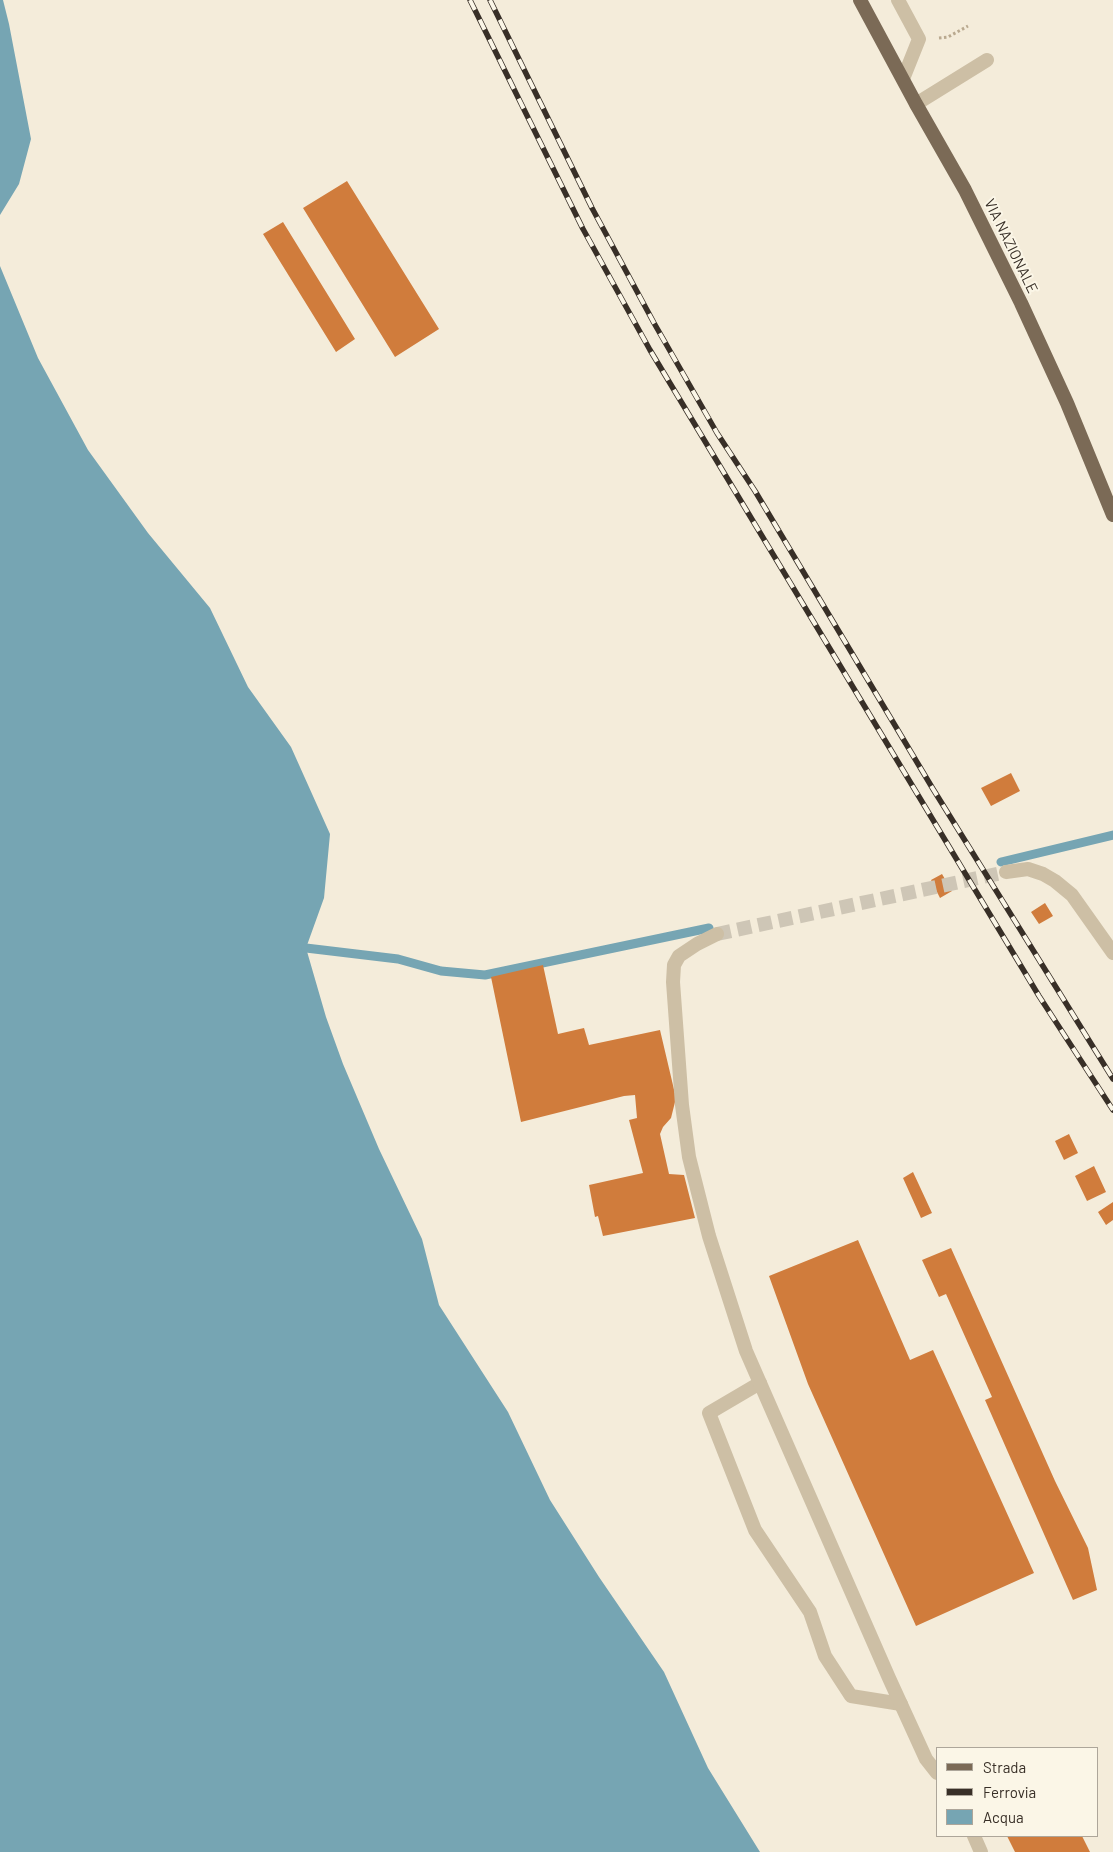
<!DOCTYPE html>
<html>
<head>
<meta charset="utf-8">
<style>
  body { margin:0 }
  #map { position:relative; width:1113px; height:1852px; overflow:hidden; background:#f4ecda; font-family:Barlow,sans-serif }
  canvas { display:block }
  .legend { position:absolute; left:936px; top:1747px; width:162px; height:90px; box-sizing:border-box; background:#fbf6e7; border:1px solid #ada69a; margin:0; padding:6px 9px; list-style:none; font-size:15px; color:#382f27 }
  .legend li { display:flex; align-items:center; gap:10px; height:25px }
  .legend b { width:25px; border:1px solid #ada69a }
</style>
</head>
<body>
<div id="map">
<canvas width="1113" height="1852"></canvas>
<ul class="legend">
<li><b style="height:6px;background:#7b6a56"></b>Strada</li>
<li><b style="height:6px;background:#382f27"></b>Ferrovia</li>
<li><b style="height:14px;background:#76a5b3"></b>Acqua</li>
</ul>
</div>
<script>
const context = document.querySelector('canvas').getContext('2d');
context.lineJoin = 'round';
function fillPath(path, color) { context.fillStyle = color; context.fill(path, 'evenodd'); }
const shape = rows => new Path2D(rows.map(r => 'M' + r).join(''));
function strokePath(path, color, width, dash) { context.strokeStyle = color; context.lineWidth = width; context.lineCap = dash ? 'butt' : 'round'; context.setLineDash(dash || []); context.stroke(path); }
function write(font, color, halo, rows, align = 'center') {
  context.font = font + ' Barlow,sans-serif'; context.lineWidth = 4; context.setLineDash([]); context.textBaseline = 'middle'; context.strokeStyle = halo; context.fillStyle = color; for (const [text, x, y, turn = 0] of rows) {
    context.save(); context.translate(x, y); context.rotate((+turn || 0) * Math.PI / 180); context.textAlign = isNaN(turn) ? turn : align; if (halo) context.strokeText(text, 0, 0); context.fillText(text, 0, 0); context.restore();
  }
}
const water = shape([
  [0,0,3,0,9,24,31,139,19,184,0,215],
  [0,266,38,358,88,450,148,533,210,608,248,687,291,747,330,834,324,898,306,948,326,1017,343,1064,379,1149,422,1239,439,1305,508,1412,550,1500,599,1577,664,1672,708,1768,760,1852,0,1852]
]);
const stream = shape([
  [1001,862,1113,835],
  [306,948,398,959,441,971,485,975,709,928]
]);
const building = shape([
  [347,181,439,329,395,357,303,208],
  [283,222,355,339,336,352,263,234],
  [1011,773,1020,791,991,806,981,788],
  [942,874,952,891,940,898,931,880],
  [1045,903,1053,916,1039,924,1031,912],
  [543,965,558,1034,584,1028,589,1045,660,1030,676,1098,671,1118,663,1127,660,1134,669,1174,684,1175,695,1218,603,1236,598,1216,595,1217,589,1185,643,1173,629,1120,637,1118,635,1095,624,1096,521,1122,491,977],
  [1069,1134,1078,1153,1064,1160,1055,1141],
  [1094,1166,1106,1192,1087,1201,1075,1176],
  [913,1172,932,1213,921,1218,903,1178],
  [1113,1202,1113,1220,1106,1225,1098,1212],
  [858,1240,910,1360,933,1350,1034,1573,916,1626,808,1384,769,1276],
  [951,1248,1055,1481,1088,1548,1097,1590,1073,1600,985,1400,992,1397,946,1294,939,1297,922,1260],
  [1007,1836,1082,1836,1090,1852,1015,1852]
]);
const minorTunnel = shape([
  [717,934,1006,872]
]);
const path = shape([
  [939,38,948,37,968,26]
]);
const service = shape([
  [898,0,919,39,903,79],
  [916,104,987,60],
  [760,1383,709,1413,755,1530,810,1612,825,1656,851,1696,901,1704]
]);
const minor = shape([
  [1006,872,1028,869,1043,874,1055,881,1072,895,1113,953],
  [717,934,697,944,679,956,674,965,673,982,682,1105,689,1157,709,1236,746,1351,889,1678,926,1759,937,1773],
  [974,1836,981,1852]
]);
const primary = shape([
  [860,0,916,104,965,190,1021,303,1067,403,1113,515]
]);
const rail = shape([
  [470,0,583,229,650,350,1039,996,1113,1110],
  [490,0,592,208,654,323,717,433,755,491,933,789,1113,1079]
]);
const streetNames = [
  ["VIA NAZIONALE",1011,246,64]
];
fillPath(water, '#76a5b3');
strokePath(stream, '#76a5b3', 9);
fillPath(building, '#d07c3c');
strokePath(minorTunnel, '#cec6b6', 14, [14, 7]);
strokePath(path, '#b9a98f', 3, [2.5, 2.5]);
strokePath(service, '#cdbfa5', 14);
strokePath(minor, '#cdbfa5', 14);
strokePath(primary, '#7b6a56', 14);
strokePath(rail, '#382f27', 5.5);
strokePath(rail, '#fbf6e7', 4, [11]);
write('15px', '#382f27', '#fbf6e7', streetNames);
</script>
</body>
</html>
